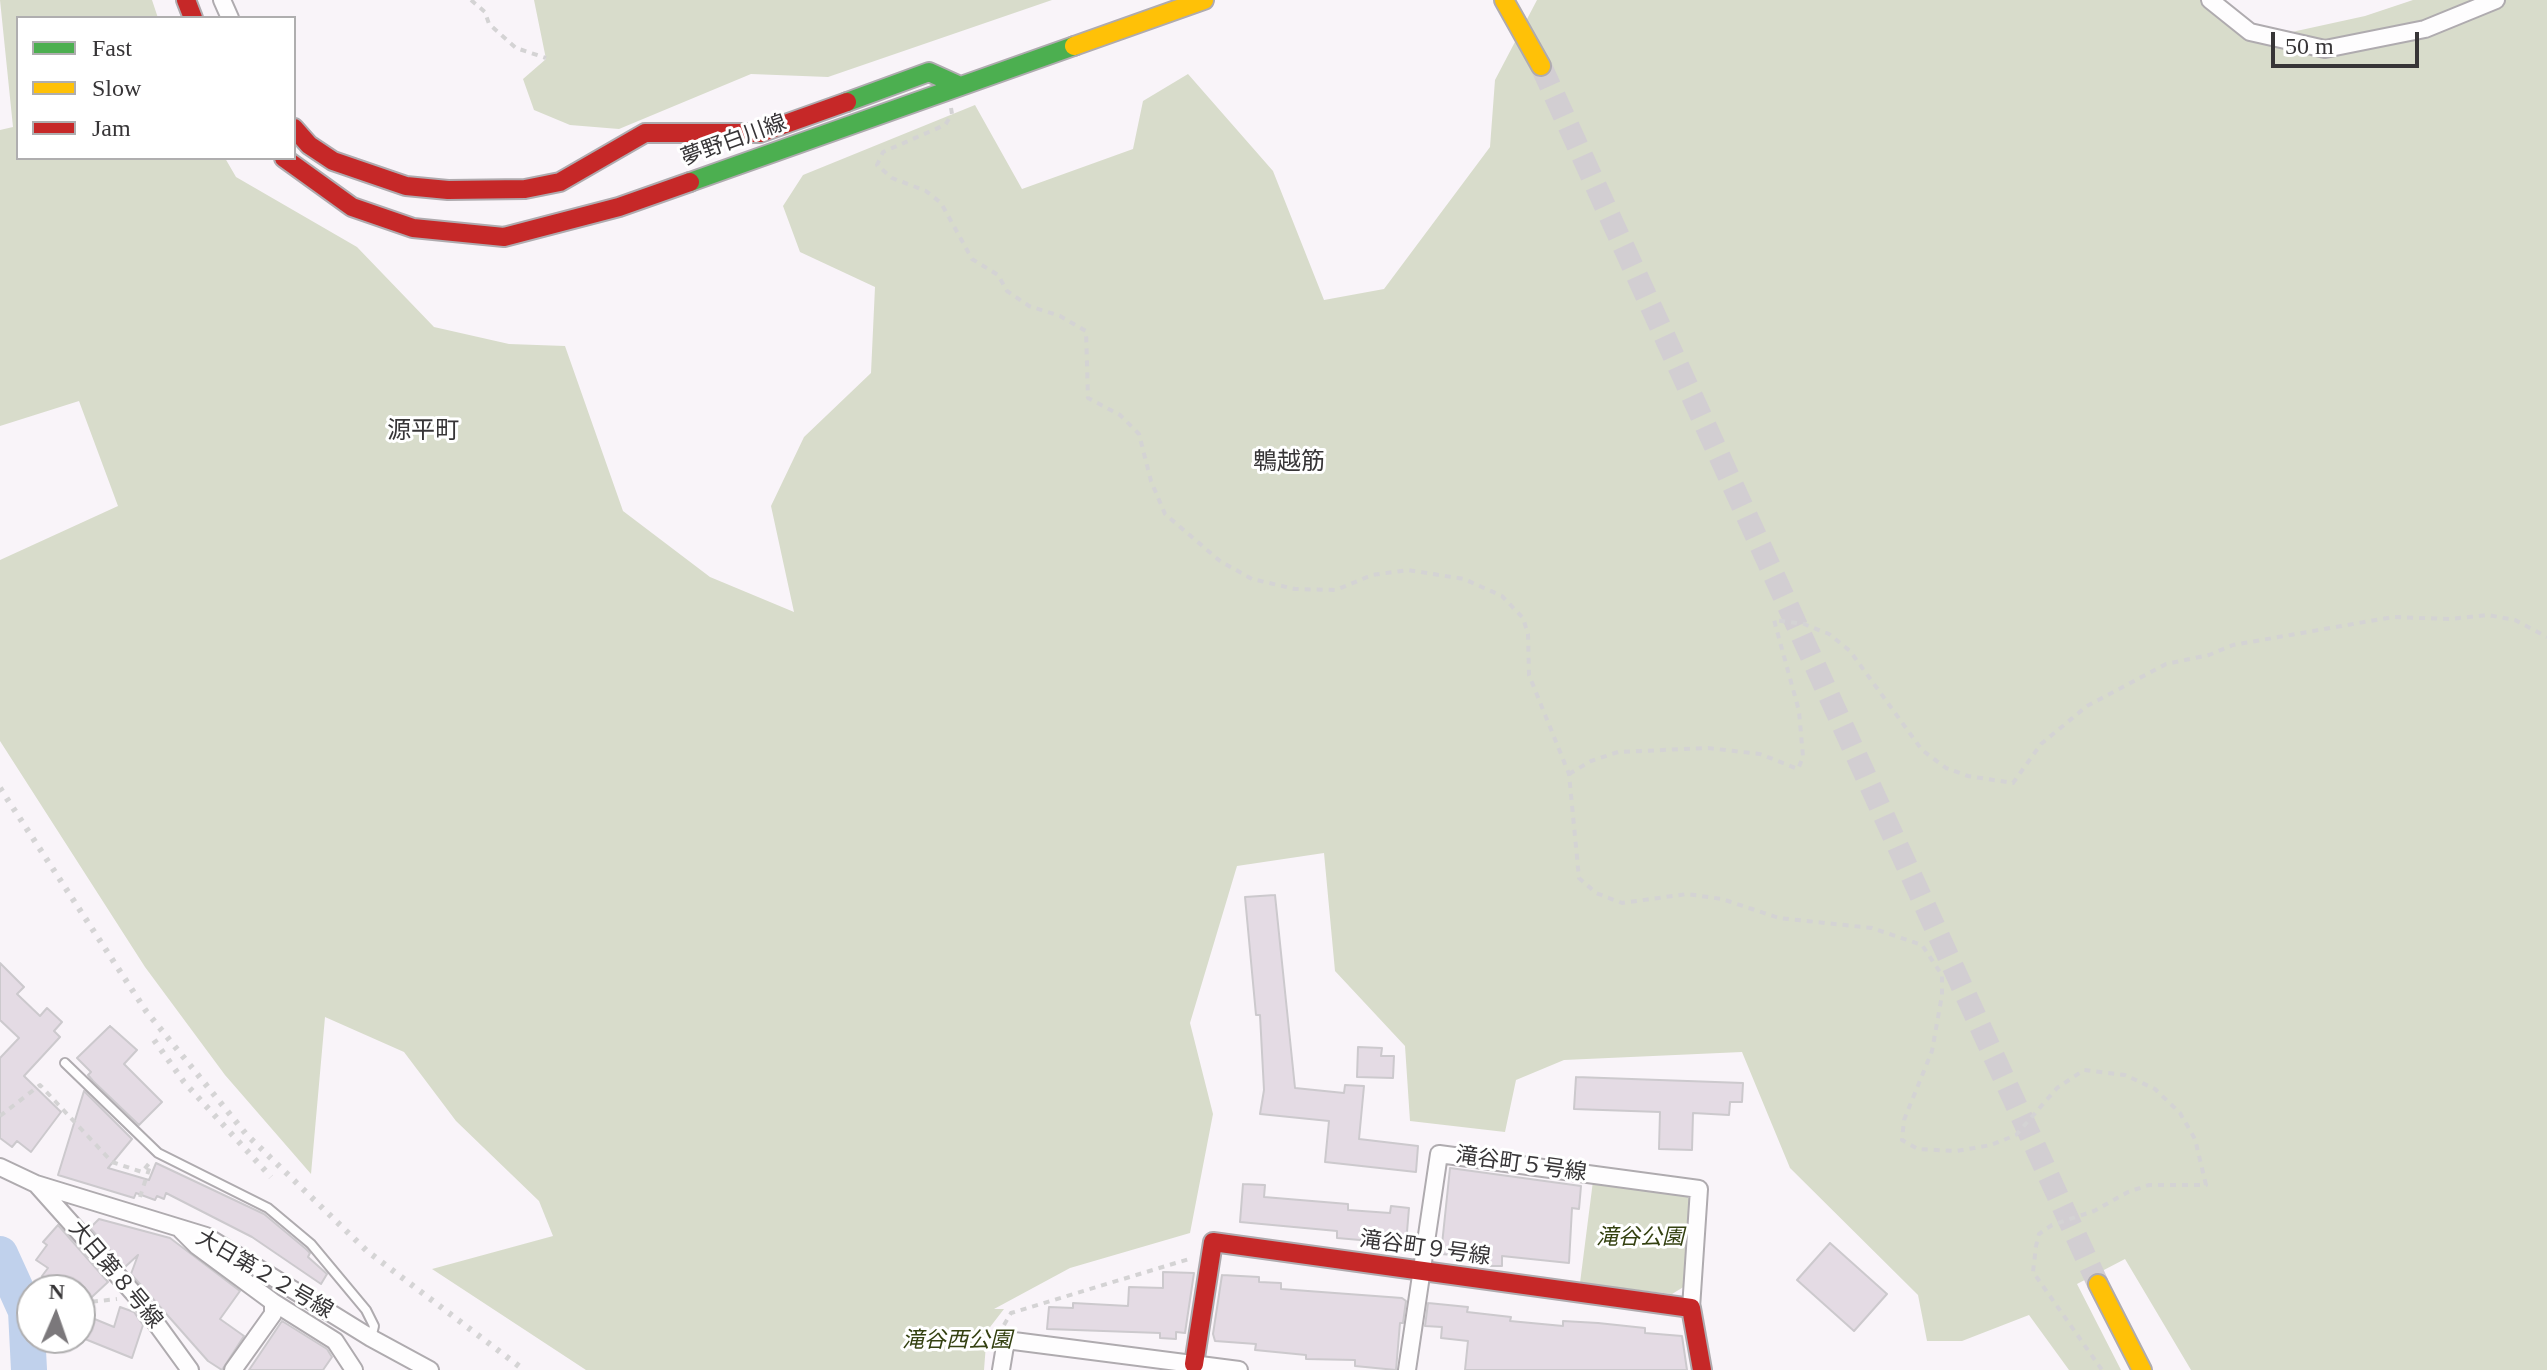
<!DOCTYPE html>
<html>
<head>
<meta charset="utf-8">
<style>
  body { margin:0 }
  #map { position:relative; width:2547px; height:1370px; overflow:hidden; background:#f9f4f9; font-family:"Times New Roman",serif }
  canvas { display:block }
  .legend { position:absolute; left:16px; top:16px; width:280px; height:144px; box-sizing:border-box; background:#fff; border:2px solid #afaeaf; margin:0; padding:10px 14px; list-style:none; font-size:24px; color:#373537 }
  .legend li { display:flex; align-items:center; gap:16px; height:40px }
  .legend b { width:40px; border:2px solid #afaeaf }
  .north { position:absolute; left:16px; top:1274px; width:80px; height:80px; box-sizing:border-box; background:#fff; border:2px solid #afaeaf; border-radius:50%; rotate:2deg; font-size:22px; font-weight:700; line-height:32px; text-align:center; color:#373537 }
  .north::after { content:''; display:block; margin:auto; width:28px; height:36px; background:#7b787b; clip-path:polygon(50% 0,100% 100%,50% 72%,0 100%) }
  .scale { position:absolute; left:2271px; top:32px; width:148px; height:36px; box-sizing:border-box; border:4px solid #373537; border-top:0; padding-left:10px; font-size:24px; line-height:28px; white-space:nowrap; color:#373537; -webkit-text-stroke:6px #fff; paint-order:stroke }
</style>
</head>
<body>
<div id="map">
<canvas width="2547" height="1370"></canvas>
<ul class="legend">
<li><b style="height:10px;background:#4caf50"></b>Fast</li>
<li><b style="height:10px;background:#ffc107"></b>Slow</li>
<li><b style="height:10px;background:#c62828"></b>Jam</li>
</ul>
<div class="north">N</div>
<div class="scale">50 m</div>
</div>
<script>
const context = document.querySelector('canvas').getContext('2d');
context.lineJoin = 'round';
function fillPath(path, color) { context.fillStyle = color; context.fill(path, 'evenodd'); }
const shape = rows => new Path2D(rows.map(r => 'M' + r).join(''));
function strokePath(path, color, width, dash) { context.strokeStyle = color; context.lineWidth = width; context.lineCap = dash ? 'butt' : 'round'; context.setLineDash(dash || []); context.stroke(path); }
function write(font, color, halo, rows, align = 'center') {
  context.font = font + ' "Times New Roman","Noto Sans JP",serif'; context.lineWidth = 6; context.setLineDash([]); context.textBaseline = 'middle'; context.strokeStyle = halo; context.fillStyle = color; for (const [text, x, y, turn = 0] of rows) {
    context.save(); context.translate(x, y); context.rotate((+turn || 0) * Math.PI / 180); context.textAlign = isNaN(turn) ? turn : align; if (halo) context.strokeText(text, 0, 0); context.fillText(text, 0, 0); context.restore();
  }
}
const green = shape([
  [0,0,152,0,158,18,18,18,18,158,225,158,236,177,357,247,434,327,509,344,565,346,623,511,710,577,794,612,771,506,804,437,871,373,875,287,800,252,783,206,803,175,975,105,1022,189,1133,149,1143,101,1188,74,1273,171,1324,300,1384,289,1490,147,1495,80,1537,0,2215,0,2269,37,2365,16,2413,0,2547,0,2547,1370,2191,1370,2125,1259,2077,1284,2121,1370,2069,1370,2029,1315,1962,1341,1927,1341,1918,1295,1790,1168,1742,1052,1564,1060,1516,1080,1505,1132,1410,1121,1405,1046,1335,971,1324,853,1237,866,1190,1023,1213,1114,1190,1233,1070,1268,994,1309,1004,1309,987,1331,984,1370,586,1370,432,1269,553,1236,539,1201,456,1121,404,1052,325,1017,311,1174,225,1075,145,967,0,741,0,560,118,506,79,401,0,426,0,130,13,127],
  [534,0,1052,0,828,77,751,74,619,129,570,125,534,110,523,79,546,59],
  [1593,1181,1682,1191,1693,1203,1690,1283,1672,1294,1580,1283]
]);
const river = shape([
  [0,1254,26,1311,29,1370]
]);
const building = shape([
  [1275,895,1295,1088,1344,1093,1345,1085,1364,1086,1359,1139,1418,1146,1416,1172,1325,1162,1329,1121,1260,1114,1264,1090,1260,1015,1256,1015,1245,897,1275,895],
  [0,963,24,987,17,994,40,1016,47,1008,62,1022,54,1031,60,1037,24,1076,61,1112,31,1152,17,1141,12,1147,0,1138,0,1058,19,1038,0,1020,0,963],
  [110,1026,137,1050,124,1064,162,1102,139,1125,93,1081,88,1075,91,1072,77,1058,110,1026],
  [1358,1047,1382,1048,1381,1056,1394,1056,1393,1078,1357,1077,1358,1047],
  [1576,1077,1743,1083,1742,1102,1730,1102,1729,1115,1693,1113,1692,1150,1659,1149,1660,1112,1574,1109,1576,1077],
  [84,1091,132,1139,108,1168,149,1180,156,1163,264,1214,306,1249,310,1253,308,1257,327,1274,321,1284,252,1237,166,1193,164,1199,157,1196,155,1200,136,1193,134,1198,58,1175,84,1091],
  [1450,1168,1581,1186,1579,1209,1572,1208,1569,1263,1502,1256,1502,1266,1487,1266,1487,1258,1441,1254,1450,1168],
  [1243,1184,1265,1185,1264,1197,1348,1204,1348,1210,1390,1213,1391,1206,1409,1208,1406,1244,1337,1238,1337,1231,1240,1222,1243,1184],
  [99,1219,170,1238,240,1291,220,1319,244,1336,222,1370,208,1361,131,1274,138,1255,125,1267,90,1228,99,1219],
  [58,1225,108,1282,80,1308,80,1290,53,1290,52,1283,42,1276,48,1268,36,1260,47,1245,43,1242,58,1225],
  [1830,1243,1887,1294,1854,1331,1797,1280,1830,1243],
  [1163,1272,1194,1273,1185,1333,1176,1332,1176,1339,1160,1338,1160,1333,1047,1329,1049,1307,1073,1308,1073,1303,1128,1306,1129,1287,1163,1288,1163,1272],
  [1222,1275,1259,1277,1259,1282,1281,1283,1281,1289,1402,1298,1406,1301,1403,1323,1400,1323,1396,1370,1355,1366,1355,1360,1306,1359,1306,1355,1255,1350,1256,1344,1215,1341,1213,1334,1222,1275],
  [1428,1303,1468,1307,1467,1312,1511,1317,1510,1321,1563,1326,1563,1321,1598,1323,1645,1328,1645,1333,1682,1336,1687,1370,1465,1370,1468,1341,1441,1338,1442,1327,1425,1326,1428,1303],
  [120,1307,134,1312,143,1325,132,1358,80,1337,80,1313,114,1327,120,1307],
  [282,1321,327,1349,332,1357,323,1370,249,1370,282,1321]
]);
const secondaryTunnel = shape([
  [1541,66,2098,1284]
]);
const path = shape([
  [471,0,485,12,489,24,516,48,546,58],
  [951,108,952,114,945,125,883,152,877,165,892,178,926,191,941,203,972,259,998,275,1007,291,1029,306,1060,316,1086,331,1088,398,1120,415,1139,434,1151,481,1165,514,1220,561,1252,579,1295,589,1336,590,1372,575,1408,570,1464,579,1502,596,1523,618,1528,634,1529,675,1569,774,1579,878,1596,893,1622,903,1687,894,1722,899,1779,918,1872,928,1922,945,1942,975,1942,995,1932,1051,1904,1120,1902,1140,1918,1149,1956,1151,1991,1145,2016,1135,2057,1088,2084,1070,2125,1075,2155,1089,2180,1113,2195,1139,2206,1185,2149,1185,2128,1192,2094,1211,2052,1225,2039,1234,2036,1246,2033,1272,2102,1370],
  [1569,774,1591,761,1618,752,1708,748,1760,754,1798,769,1803,757,1799,711,1774,620,1804,624,1829,634,1850,651,1922,750,1946,768,1968,776,2013,783,2041,744,2087,706,2166,664,2209,655,2233,645,2393,617,2450,619,2488,615,2515,620,2547,637],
  [0,1116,40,1085,112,1162,142,1172,151,1161],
  [140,1197,151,1163],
  [80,1303,117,1299],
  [1004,1325,1011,1313,1189,1259]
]);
const lane = shape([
  [65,1063,158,1153,268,1208,311,1244,366,1310,374,1326,371,1338]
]);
const street = shape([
  [222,0,230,18],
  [2210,0,2250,32,2325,49,2425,29,2496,0],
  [0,1167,36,1184,206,1236,371,1338,430,1370],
  [37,1185,137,1297,190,1370],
  [181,1230,197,1246,273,1302,273,1314,233,1370],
  [273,1302,335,1341,354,1370],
  [1001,1370,1006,1340,1239,1370],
  [1407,1370,1439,1154,1699,1189,1691,1308]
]);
const fast = shape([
  [847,102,929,72,960,86],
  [690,182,1074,46]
]);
const slow = shape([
  [1504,0,1541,66],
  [1074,46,1204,0],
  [2098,1284,2142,1370]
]);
const jam = shape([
  [186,0,193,18],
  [294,128,309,145,333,161,406,186,448,190,525,189,560,182,645,133,760,133,847,102],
  [284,158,352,207,413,228,504,237,619,207,690,182],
  [1194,1364,1213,1242,1691,1308,1702,1370]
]);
const rail = shape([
  [0,788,146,1011,246,1134,367,1251,524,1370],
  [154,1040,184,1082,271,1177]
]);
const streetNames = [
  ["夢野白川線",734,141,-20],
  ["滝谷町５号線",1521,1165,8],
  ["滝谷町９号線",1425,1249,8],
  ["大日第８号線",115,1275,50],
  ["大日第２２号線",264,1275,30]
];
const parkNames = [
  ["滝谷公園",1640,1238],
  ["滝谷西公園",957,1341]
];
const neighbourhoodNames = [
  ["源平町",423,432],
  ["鵯越筋",1289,463]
];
fillPath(green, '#d8dccb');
strokePath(river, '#c0d1ec', 36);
fillPath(building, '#e4dbe4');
strokePath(building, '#ccc9cd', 2);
strokePath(secondaryTunnel, '#d2ced2', 22, [22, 11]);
strokePath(lane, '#afabaf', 12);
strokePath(street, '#afabaf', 20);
strokePath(fast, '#afabaf', 22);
strokePath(slow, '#afabaf', 22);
strokePath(jam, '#afabaf', 22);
strokePath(path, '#d4d3d4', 4, [6, 6]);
strokePath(lane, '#fefdfe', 8);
strokePath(street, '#fefdfe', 16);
strokePath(fast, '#4caf50', 18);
strokePath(slow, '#ffc107', 18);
strokePath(jam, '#c62828', 18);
strokePath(rail, '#d5d4d5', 6, [4, 8]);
write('22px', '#373537', '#fff', streetNames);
write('italic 22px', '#344111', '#fff', parkNames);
write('24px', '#373537', '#fff', neighbourhoodNames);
</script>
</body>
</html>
